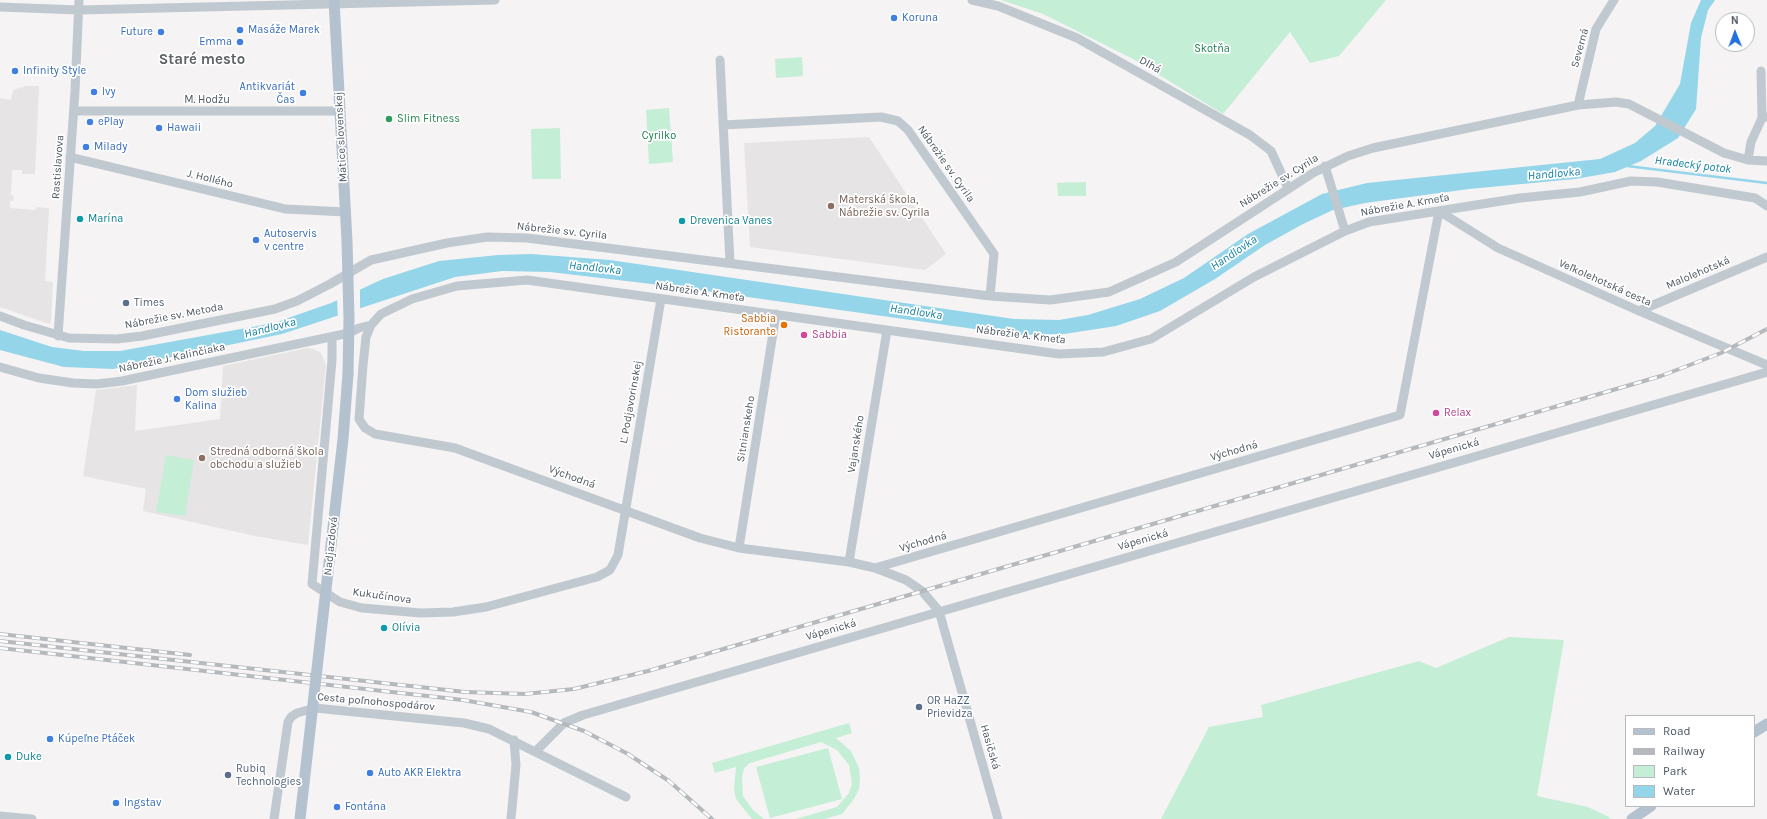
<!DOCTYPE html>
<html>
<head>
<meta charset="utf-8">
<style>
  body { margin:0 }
  #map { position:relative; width:1767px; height:819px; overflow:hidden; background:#f5f3f3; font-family:Karla,sans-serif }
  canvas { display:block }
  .legend { position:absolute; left:1625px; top:715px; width:130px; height:92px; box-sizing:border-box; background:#fff; border:1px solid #b7bbbf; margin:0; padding:5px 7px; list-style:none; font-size:12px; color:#4b555f }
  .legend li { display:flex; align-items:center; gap:8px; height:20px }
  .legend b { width:20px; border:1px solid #b7bbbf }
  .north { position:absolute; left:1715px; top:12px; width:40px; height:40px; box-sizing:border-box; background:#fff; border:1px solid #b7bbbf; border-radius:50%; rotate:359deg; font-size:11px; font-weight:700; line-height:16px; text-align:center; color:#4b555f }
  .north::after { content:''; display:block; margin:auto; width:14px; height:18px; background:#2470dd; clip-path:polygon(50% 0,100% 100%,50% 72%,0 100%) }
</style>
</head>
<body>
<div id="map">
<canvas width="1767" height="819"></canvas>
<ul class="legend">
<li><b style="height:5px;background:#b4c1cf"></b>Road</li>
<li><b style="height:5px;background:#b5b8bc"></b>Railway</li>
<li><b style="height:11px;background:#c5eed6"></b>Park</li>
<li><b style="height:11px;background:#94d5e9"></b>Water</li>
</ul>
<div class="north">N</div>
</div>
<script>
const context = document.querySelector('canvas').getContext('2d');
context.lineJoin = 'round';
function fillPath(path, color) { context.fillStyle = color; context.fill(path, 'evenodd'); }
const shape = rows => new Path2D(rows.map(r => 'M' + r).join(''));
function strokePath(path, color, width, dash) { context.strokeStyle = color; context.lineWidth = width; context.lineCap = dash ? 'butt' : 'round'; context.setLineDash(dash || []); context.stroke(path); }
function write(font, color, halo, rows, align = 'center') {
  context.font = font + ' Karla,sans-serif'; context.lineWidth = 3.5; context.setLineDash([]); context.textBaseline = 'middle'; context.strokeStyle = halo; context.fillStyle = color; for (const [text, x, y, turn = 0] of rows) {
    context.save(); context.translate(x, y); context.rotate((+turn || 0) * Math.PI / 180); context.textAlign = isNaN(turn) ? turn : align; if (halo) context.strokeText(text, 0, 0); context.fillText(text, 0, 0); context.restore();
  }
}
const education = shape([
  [26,86,39,86,35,174,22,174,22,170,12,170,11,195,14,196,13,201,10,201,10,208,35,210,36,207,49,208,45,281,53,282,51,322,49,324,0,307,0,98,11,100,13,90],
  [869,137,946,254,925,270,750,247,744,143],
  [307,348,313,349,321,353,326,365,308,545,255,536,143,511,146,489,83,476,96,390,137,385,135,431,220,419,223,366]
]);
const green = shape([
  [1001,0,1386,0,1339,56,1310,63,1290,32,1223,114,1133,59,1043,14],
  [802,57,803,76,776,78,775,59],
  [669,108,673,162,649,164,646,110],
  [560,128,561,179,532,179,531,129],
  [1086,182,1086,196,1058,196,1057,183],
  [166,455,194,460,185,516,156,512],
  [1509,637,1564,640,1537,796,1588,807,1609,817,1610,819,1161,819,1209,727,1263,717,1261,705,1419,661,1436,668],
  [849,723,852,733,836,738,851,751,859,768,860,778,859,789,854,799,842,814,824,819,796,819,837,807,849,793,852,784,849,765,837,750,821,742,750,763,744,768,742,777,743,796,753,810,764,819,752,819,736,799,734,789,736,767,715,773,712,763],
  [828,748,842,799,770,818,756,767]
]);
const water = shape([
  [1701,0,1715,0,1708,10,1701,38,1696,109,1678,138,1641,161,1615,172,1575,179,1469,189,1365,203,1333,210,1303,224,1265,245,1215,279,1160,311,1116,326,1064,334,1017,335,677,287,550,272,502,271,455,277,282,334,113,369,64,367,0,350,0,330,52,347,84,351,120,351,274,323,331,303,383,279,439,261,498,255,531,254,610,260,1014,319,1059,320,1088,315,1140,299,1184,278,1248,234,1322,194,1367,183,1600,159,1635,143,1655,126,1680,84,1691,23]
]);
const pier = shape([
  [360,288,360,311,338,319,337,298]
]);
const stream = shape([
  [1627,166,1767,183]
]);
const minor = shape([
  [972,0,998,6,1077,38,1250,135,1271,151,1288,188],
  [0,7,79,10,495,0],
  [720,60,730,263],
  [1761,71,1762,118],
  [1578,105,1596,29,1614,0],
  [74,111,340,111],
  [723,125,881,117,898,121,908,130,994,254,990,296],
  [70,157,286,209,345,212],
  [1748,160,1751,142,1762,118,1767,117],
  [1325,166,1345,231],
  [1439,211,1498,248,1639,311,1767,365],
  [1639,311,1767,257],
  [0,316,24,325,69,338,117,339,142,336,275,309,297,301,330,284,371,260,447,243,487,237,527,238,990,296,1050,300,1109,292,1176,262,1313,173,1348,156,1373,148,1578,105,1616,102,1629,104,1724,153,1748,160,1767,161],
  [371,325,366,337,363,365,359,419,365,428,375,434,455,448,700,538,739,548,849,562,875,568,906,580,922,591,939,611,998,819],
  [58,336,75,91,79,0],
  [332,337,332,360,312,584,340,602,362,608,421,613,453,612,486,607,597,577,610,570,618,555,661,299],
  [0,367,39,378,73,383,97,384,122,381,349,333,359,328,371,325,381,314,412,299,457,286,527,280,1059,354,1103,352,1151,339,1254,277,1345,231,1369,222,1520,198,1580,192,1631,181,1657,182,1755,198,1767,206],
  [739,548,776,314],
  [849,562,887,330],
  [875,568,1400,415,1439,211],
  [536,751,564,723,583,715,1767,372],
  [0,816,32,819],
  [274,819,288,722,291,717,297,713,315,708,464,723,489,729,626,797],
  [511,819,516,765,514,740]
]);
const major = shape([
  [334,0,347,241,349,319,348,374],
  [1754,732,1767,724],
  [1632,819,1651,806]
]);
const rail = shape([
  [0,634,190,655],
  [0,641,465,692,525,694,574,689,648,671,1661,376,1721,353,1767,329],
  [0,648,463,700,531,712,584,731,628,754,669,781,712,819]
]);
const majorBridge = shape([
  [300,819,343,439,348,374]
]);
const markers = [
  [894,18,4,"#3f7fe0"],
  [240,30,4,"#3f7fe0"],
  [161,32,4,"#3f7fe0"],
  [240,42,4,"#3f7fe0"],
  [15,71,4,"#3f7fe0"],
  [94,92,4,"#3f7fe0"],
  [303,93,4,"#3f7fe0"],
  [389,119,4,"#2e9e5b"],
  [90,122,4,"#3f7fe0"],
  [159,128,4,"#3f7fe0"],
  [86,147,4,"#3f7fe0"],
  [831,206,4,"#8d6e63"],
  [80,219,4,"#0f9aa8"],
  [682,221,4,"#0f9aa8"],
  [256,240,4,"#3f7fe0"],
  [126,303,4,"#5c6f8a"],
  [784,325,4,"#e8710a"],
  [804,335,4,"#d1479c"],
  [177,399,4,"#3f7fe0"],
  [1436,413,4,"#d1479c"],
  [202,458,4,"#8d6e63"],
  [384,628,4,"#0f9aa8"],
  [919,707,4,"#5c6f8a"],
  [50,739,4,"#3f7fe0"],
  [8,757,4,"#0f9aa8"],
  [370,773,4,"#3f7fe0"],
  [228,775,4,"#5c6f8a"],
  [116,803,4,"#3f7fe0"],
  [337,807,4,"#3f7fe0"]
];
const shopNames = [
  ["Koruna",902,18],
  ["Masáže Marek",248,30],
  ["Future",153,32,"right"],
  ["Emma",232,42,"right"],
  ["Infinity Style",23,71],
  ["Antikvariát",295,87,"right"],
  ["Čas",295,100,"right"],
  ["Ivy",102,92],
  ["ePlay",98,122],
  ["Hawaii",167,128],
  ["Milady",94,147],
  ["Autoservis",264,234],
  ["v centre",264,247],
  ["Dom služieb",185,393],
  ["Kalina",185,406],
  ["Kúpeľne Ptáček",58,739],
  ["Auto AKR Elektra",378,773],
  ["Ingstav",124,803],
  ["Fontána",345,807]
];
const streetNames = [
  ["Severná",1580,48,-75],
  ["Dlhá",1150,65,29],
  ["M. Hodžu",207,100],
  ["Matice slovenskej",341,137,-93],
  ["Nábrežie sv. Cyrila",946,164,55],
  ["Rastislavova",58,167,-86],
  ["J. Hollého",210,179,14],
  ["Nábrežie sv. Cyrila",1279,181,-32],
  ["Nábrežie A. Kmeťa",1405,205,-10],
  ["Nábrežie sv. Cyrila",562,231,6],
  ["Malolehotská",1698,273,-23],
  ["Veľkolehotská cesta",1605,283,24],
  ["Nábrežie A. Kmeťa",700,292,8],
  ["Nábrežie sv. Metoda",174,316,-11],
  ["Nábrežie A. Kmeťa",1021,335,7],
  ["Nábrežie J. Kalinčiaka",172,358,-12],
  ["Ľ. Podjavorinskej",631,402,-80],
  ["Sitnianskeho",746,429,-81],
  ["Vajanského",856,444,-81],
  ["Vápenická",1454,449,-16],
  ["Východná",1234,451,-16],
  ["Východná",572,477,20],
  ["Vápenická",1143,540,-16],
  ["Východná",923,542,-16],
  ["Nadjazdová",331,546,-84],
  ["Kukučínova",382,596,8],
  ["Vápenická",831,630,-16],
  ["Cesta poľnohospodárov",376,702,5],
  ["Hasičská",990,747,74]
];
const parkNames = [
  ["Skotňa",1212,49],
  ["Cyrilko",659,136]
];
const leisureNames = [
  ["Slim Fitness",397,119]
];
const educationNames = [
  ["Materská škola,",839,200],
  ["Nábrežie sv. Cyrila",839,213],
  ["Stredná odborná škola",210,452],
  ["obchodu a služieb",210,465]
];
const cultureNames = [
  ["Marína",88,219],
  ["Drevenica Vanes",690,221],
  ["Olívia",392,628],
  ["Duke",16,757]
];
const serviceNames = [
  ["Times",134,303],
  ["OR HaZZ",927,701],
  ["Prievidza",927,714],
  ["Rubiq",236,769],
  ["Technologies",236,782]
];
const foodNames = [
  ["Sabbia",776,319],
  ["Ristorante",776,332]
];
const hotelNames = [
  ["Sabbia",812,335],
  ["Relax",1444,413]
];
const waterNames = [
  ["Hradecký potok",1693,165,7],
  ["Handlovka",1554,174,-5],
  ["Handlovka",1234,253,-34],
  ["Handlovka",595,268,6],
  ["Handlovka",916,312,8],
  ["Handlovka",270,328,-14]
];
const districtNames = [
  ["Staré mesto",202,60]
];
fillPath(education, '#e6e4e4');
fillPath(green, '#c5eed6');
fillPath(water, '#94d5e9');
fillPath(pier, '#f5f3f3');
strokePath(stream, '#94d5e9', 2.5);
strokePath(minor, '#c1c9d0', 9);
strokePath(major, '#b4c1cf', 11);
strokePath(rail, '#b5b8bc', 4);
strokePath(rail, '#fff', 2.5, [8]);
strokePath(majorBridge, '#b4c1cf', 11);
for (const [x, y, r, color] of markers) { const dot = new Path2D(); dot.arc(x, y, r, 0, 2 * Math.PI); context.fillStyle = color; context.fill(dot); strokePath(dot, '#fff', 1.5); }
write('11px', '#366cbe', '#fff', shopNames, 'left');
write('11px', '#4b555f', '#fff', streetNames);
write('11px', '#1d8051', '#fff', parkNames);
write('11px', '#27864d', '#fff', leisureNames, 'left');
write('11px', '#785e54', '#fff', educationNames, 'left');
write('11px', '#0d838f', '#fff', cultureNames, 'left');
write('11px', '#4e5e75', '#fff', serviceNames, 'left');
write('11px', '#c56008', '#fff', foodNames, 'right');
write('11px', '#b23c85', '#fff', hotelNames, 'left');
write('italic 12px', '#1480a2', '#fff', waterNames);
write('bold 15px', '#5f6367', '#fff', districtNames);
</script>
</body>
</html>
